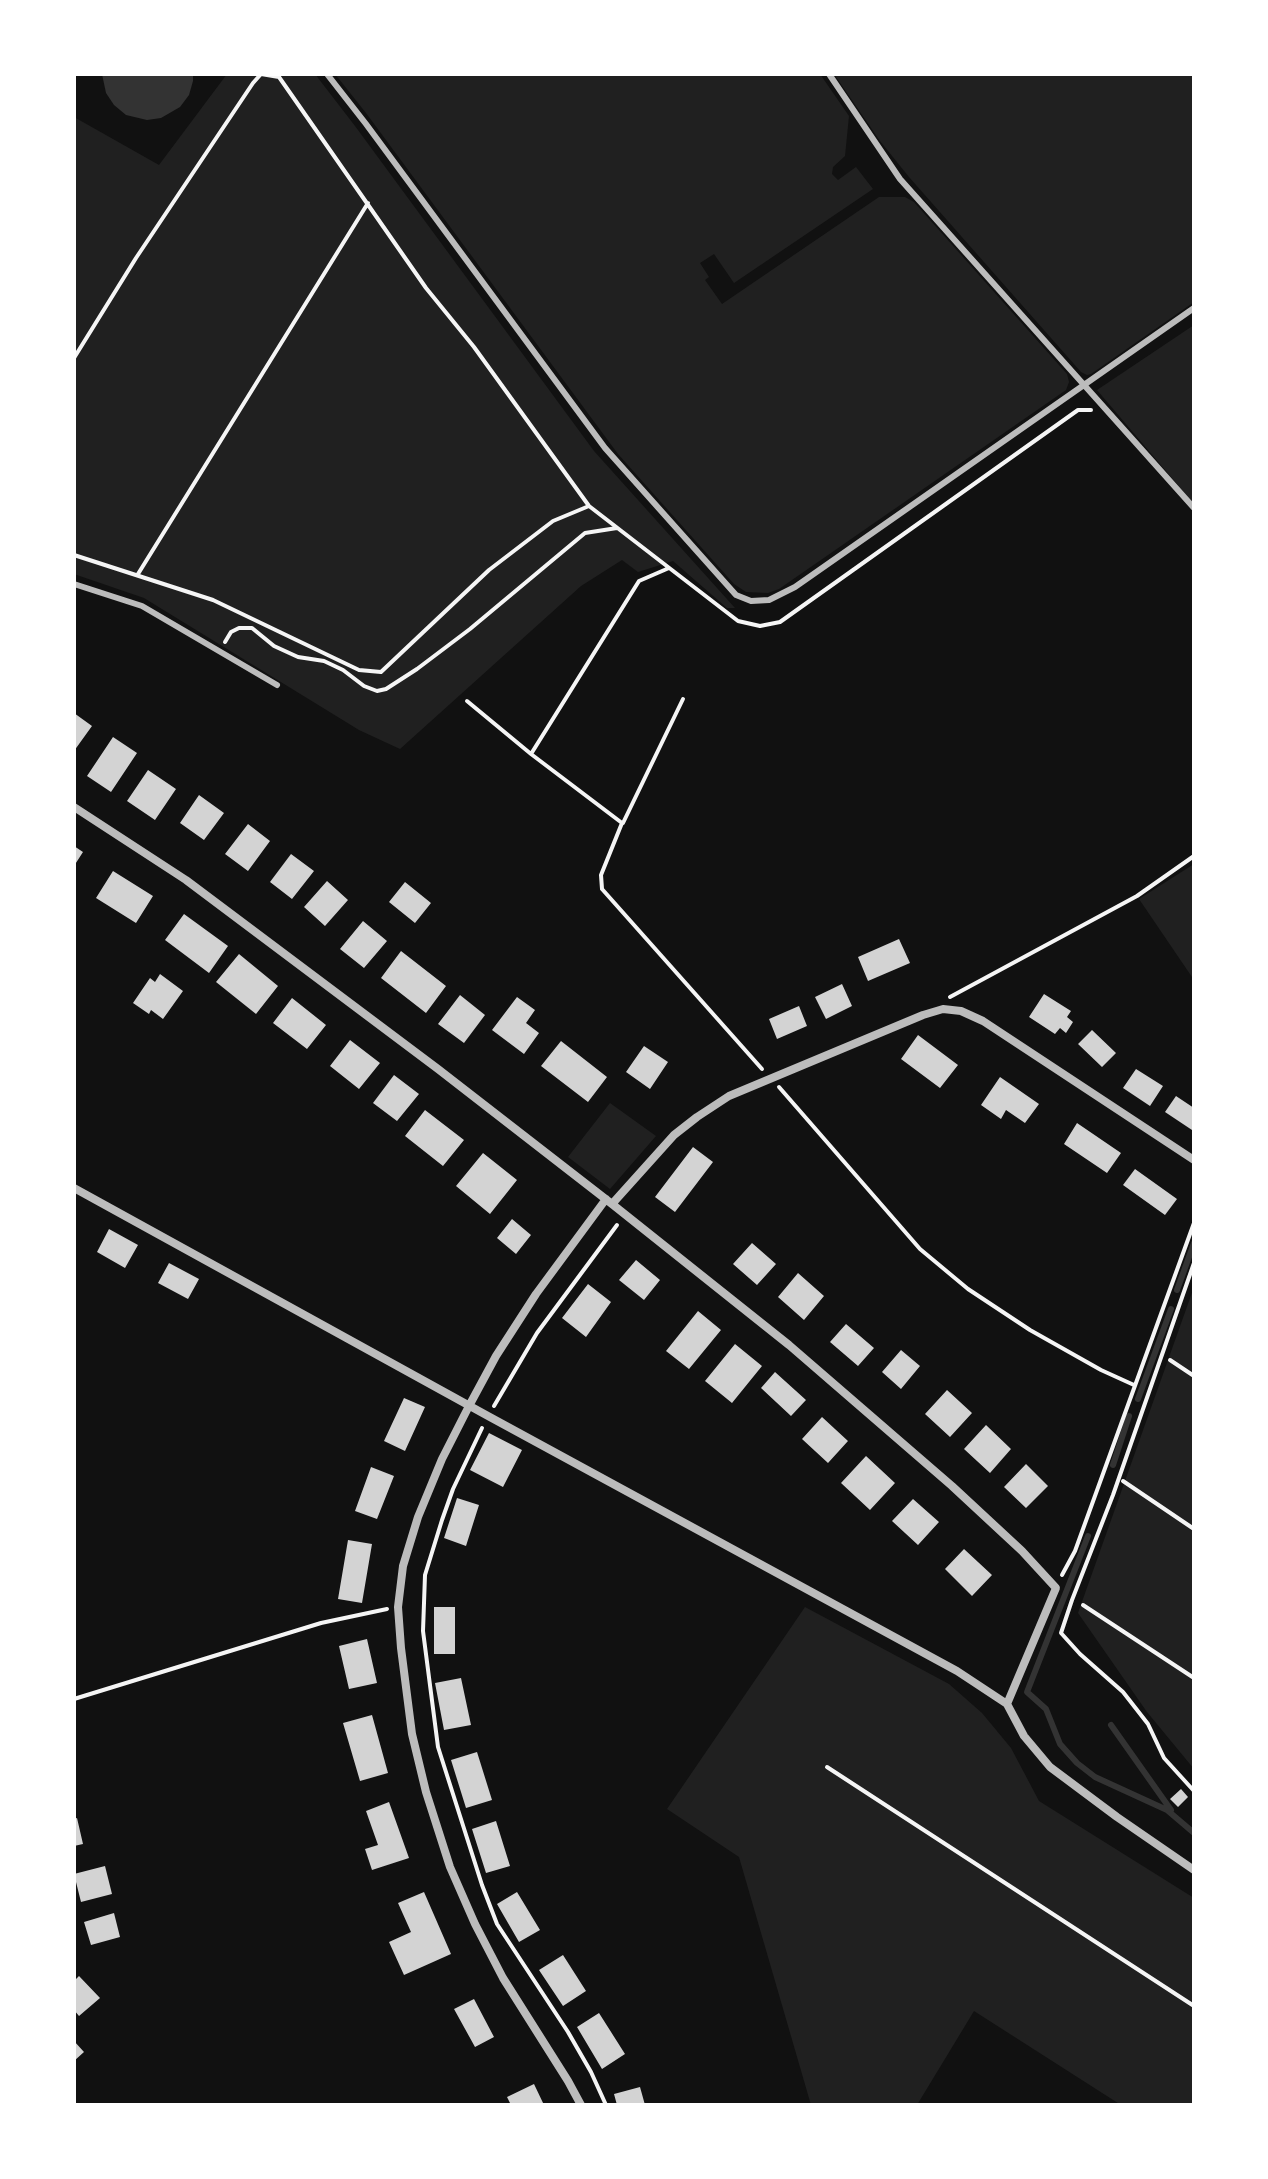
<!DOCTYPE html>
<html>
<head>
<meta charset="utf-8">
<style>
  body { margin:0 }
  #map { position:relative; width:1268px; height:2179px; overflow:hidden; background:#111; font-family:"Public Sans",sans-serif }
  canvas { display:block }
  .frame { position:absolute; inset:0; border:76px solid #fff; pointer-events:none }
</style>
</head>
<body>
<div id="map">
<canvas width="1268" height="2179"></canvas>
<div class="frame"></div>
</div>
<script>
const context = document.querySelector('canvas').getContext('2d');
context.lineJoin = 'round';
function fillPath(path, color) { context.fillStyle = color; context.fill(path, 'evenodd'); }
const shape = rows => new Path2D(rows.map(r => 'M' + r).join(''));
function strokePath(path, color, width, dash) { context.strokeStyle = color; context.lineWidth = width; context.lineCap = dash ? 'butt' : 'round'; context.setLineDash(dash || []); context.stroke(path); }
const green = shape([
  [227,74,315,74,355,126,594,451,735,608,727,608,673,561,638,572,622,560,581,586,400,749,359,730,144,598,74,574,74,117,159,165],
  [335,74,820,74,849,116,845,156,833,167,832,174,838,180,856,167,873,189,734,283,714,254,700,263,709,277,705,280,722,304,879,197,905,197,914,202,1067,374,1069,382,1066,390,779,589,768,593,746,592,734,584,618,454,366,113],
  [834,74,1194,74,1194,302,1091,374,1087,375,1081,372,909,177,880,141],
  [1194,325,1194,504,1097,390],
  [1194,864,1194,980,1139,899],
  [610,1103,656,1136,610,1189,568,1157],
  [1194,1287,1194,1769,1147,1712,1078,1613],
  [805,1607,949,1684,982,1713,1011,1748,1039,1801,1194,1898,1194,2105,1121,2105,974,2011,917,2105,811,2105,739,1857,667,1809]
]);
const water = shape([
  [102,74,193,74,193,81,189,95,180,107,161,118,147,120,126,115,114,105,106,93]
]);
const stream = shape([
  [1177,1290,1194,1243],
  [1138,1399,1171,1309],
  [1113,1465,1129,1416],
  [1088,1536,1027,1692,1046,1709,1060,1744,1077,1763,1095,1777,1167,1810,1194,1833],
  [1111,1725,1171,1810]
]);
const building = shape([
  [74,713,92,726,74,751],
  [113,737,137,753,111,792,87,776],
  [148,770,176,789,155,820,127,801],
  [199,795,224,813,204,840,180,823],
  [248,824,270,841,248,871,225,854],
  [74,846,83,852,74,866],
  [291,854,314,871,292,899,270,882],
  [113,871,153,896,136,923,96,898],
  [327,881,348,900,325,926,304,907],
  [405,882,431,903,415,923,389,902],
  [184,914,228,946,209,973,165,940],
  [363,921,387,941,364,968,340,949],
  [899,939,910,963,868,981,858,957],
  [401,951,446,986,426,1013,381,978],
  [239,954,278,986,256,1014,216,982],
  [160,974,183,991,163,1019,151,1010,149,1014,133,1003,150,978,155,982],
  [842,984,852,1006,826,1019,815,997],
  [1044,994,1071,1011,1067,1017,1073,1022,1066,1033,1060,1028,1055,1034,1029,1017],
  [460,995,485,1015,464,1043,438,1024],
  [517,997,535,1010,526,1023,539,1033,524,1054,492,1030],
  [292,998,326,1025,307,1049,273,1023],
  [799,1006,807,1026,777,1039,769,1019],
  [1092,1030,1116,1053,1102,1067,1078,1044],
  [918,1035,958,1065,940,1088,901,1059],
  [350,1040,380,1063,359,1089,330,1066],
  [561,1041,607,1077,588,1102,541,1066],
  [644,1046,668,1062,650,1089,626,1072],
  [1136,1069,1163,1086,1150,1106,1123,1088],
  [394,1075,419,1094,397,1121,373,1103],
  [1000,1077,1039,1104,1025,1123,1006,1110,1001,1119,981,1105],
  [1176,1096,1194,1108,1192,1130,1165,1112],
  [425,1110,464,1140,443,1166,405,1136],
  [1077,1123,1121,1153,1107,1173,1064,1144],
  [693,1147,713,1162,675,1212,655,1197],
  [483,1153,517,1180,490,1214,456,1186],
  [1135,1169,1177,1199,1165,1215,1123,1185],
  [512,1219,531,1235,516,1254,497,1238],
  [109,1229,138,1245,125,1268,97,1252],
  [752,1243,776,1264,757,1285,733,1264],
  [636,1260,660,1280,644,1300,619,1280],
  [169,1263,199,1279,188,1299,158,1283],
  [798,1273,824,1296,804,1320,778,1297],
  [588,1284,611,1302,586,1337,562,1318],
  [698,1311,721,1330,689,1369,666,1351],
  [846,1324,874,1348,858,1366,830,1342],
  [735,1344,762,1366,732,1403,705,1381],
  [901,1350,920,1366,901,1389,882,1372],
  [775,1372,806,1400,791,1416,761,1388],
  [947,1390,972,1413,950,1437,925,1414],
  [404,1398,425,1407,405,1451,384,1441],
  [822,1417,848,1441,828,1463,802,1439],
  [986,1425,1011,1449,990,1473,964,1449],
  [489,1433,522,1450,503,1487,470,1470],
  [866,1456,895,1483,870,1510,841,1483],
  [1026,1464,1048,1486,1026,1508,1004,1487],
  [371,1467,394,1476,377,1519,355,1511],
  [457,1498,479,1505,466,1546,444,1538],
  [913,1499,939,1522,918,1545,892,1521],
  [348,1540,372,1544,362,1603,338,1599],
  [964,1549,992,1575,972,1596,945,1569],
  [434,1607,455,1607,455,1654,434,1654],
  [367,1639,377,1683,349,1689,339,1646],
  [461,1678,471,1725,444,1730,435,1683],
  [372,1715,388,1773,360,1781,343,1723],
  [477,1752,492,1800,466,1808,451,1760],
  [1181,1789,1188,1797,1178,1807,1170,1799],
  [389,1802,409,1858,372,1870,365,1849,378,1845,366,1811],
  [77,1818,83,1844,74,1846,74,1819],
  [496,1821,510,1866,486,1873,472,1829],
  [105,1866,112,1894,81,1902,74,1874],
  [424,1892,451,1954,404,1975,389,1942,411,1932,398,1903],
  [517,1892,540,1930,519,1942,497,1904],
  [114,1913,120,1937,91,1945,84,1922],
  [563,1955,586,1991,563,2006,539,1970],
  [79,1976,100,1998,79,2016,74,2010,74,1981],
  [474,1999,494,2037,475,2047,454,2009],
  [599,2013,625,2054,602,2069,577,2027],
  [74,2041,84,2052,74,2061],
  [534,2084,544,2105,511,2105,507,2097],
  [640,2087,645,2105,617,2105,614,2094]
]);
const path = shape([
  [74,358,136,258,253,83,261,74,279,77,426,288,474,347,589,506,738,621,760,626,780,622,1078,410,1091,410],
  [74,555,213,600,359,670,381,672,489,570,553,521,589,506],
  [669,568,639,581,531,754,622,823,601,875,602,889,762,1069],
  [138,574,368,203],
  [225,642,231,632,239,628,252,628,274,646,298,657,324,661,343,670,364,686,377,691,386,689,417,669,470,629,585,533,617,528],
  [467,701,531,754],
  [623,823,683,699],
  [950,997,1137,896,1194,856],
  [779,1087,920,1249,968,1289,1030,1330,1101,1370,1134,1385],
  [1194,1263,1113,1495,1072,1600,1061,1633,1080,1654,1123,1692,1148,1724,1164,1758,1194,1791],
  [1170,1360,1194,1376],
  [494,1406,537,1333,617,1225],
  [482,1428,453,1489,442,1520,425,1575,423,1631,438,1747,482,1885,497,1924,568,2032,591,2072,606,2105],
  [1123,1481,1194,1529],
  [1062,1575,1075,1551,1194,1223],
  [1083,1605,1194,1678],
  [74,1699,321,1623,387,1609],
  [827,1767,1194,2006]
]);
const service = shape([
  [327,74,366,124,605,448,736,595,751,601,769,600,795,587,1194,308],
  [829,74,900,179,1194,508],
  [74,584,142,606,277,685]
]);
const minor = shape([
  [74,807,186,880,438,1069,612,1204,789,1345,952,1486,1022,1551,1056,1588,1007,1704],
  [74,1188,488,1416,957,1671,1007,1704,1024,1736,1050,1767,1117,1817,1194,1870],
  [612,1204,674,1135,697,1117,729,1096,923,1015,943,1009,961,1011,983,1021,1194,1160],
  [581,2105,568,2081,503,1978,475,1924,450,1867,426,1792,412,1734,401,1648,398,1607,403,1566,418,1517,442,1459,469,1406,496,1356,536,1294,606,1199]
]);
fillPath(green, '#202020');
fillPath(water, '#333');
strokePath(stream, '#333', 6);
fillPath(building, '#d3d3d3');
strokePath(path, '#f5f5f5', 4);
strokePath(service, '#bcbcbc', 6);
strokePath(minor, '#bcbcbc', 8);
</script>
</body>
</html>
